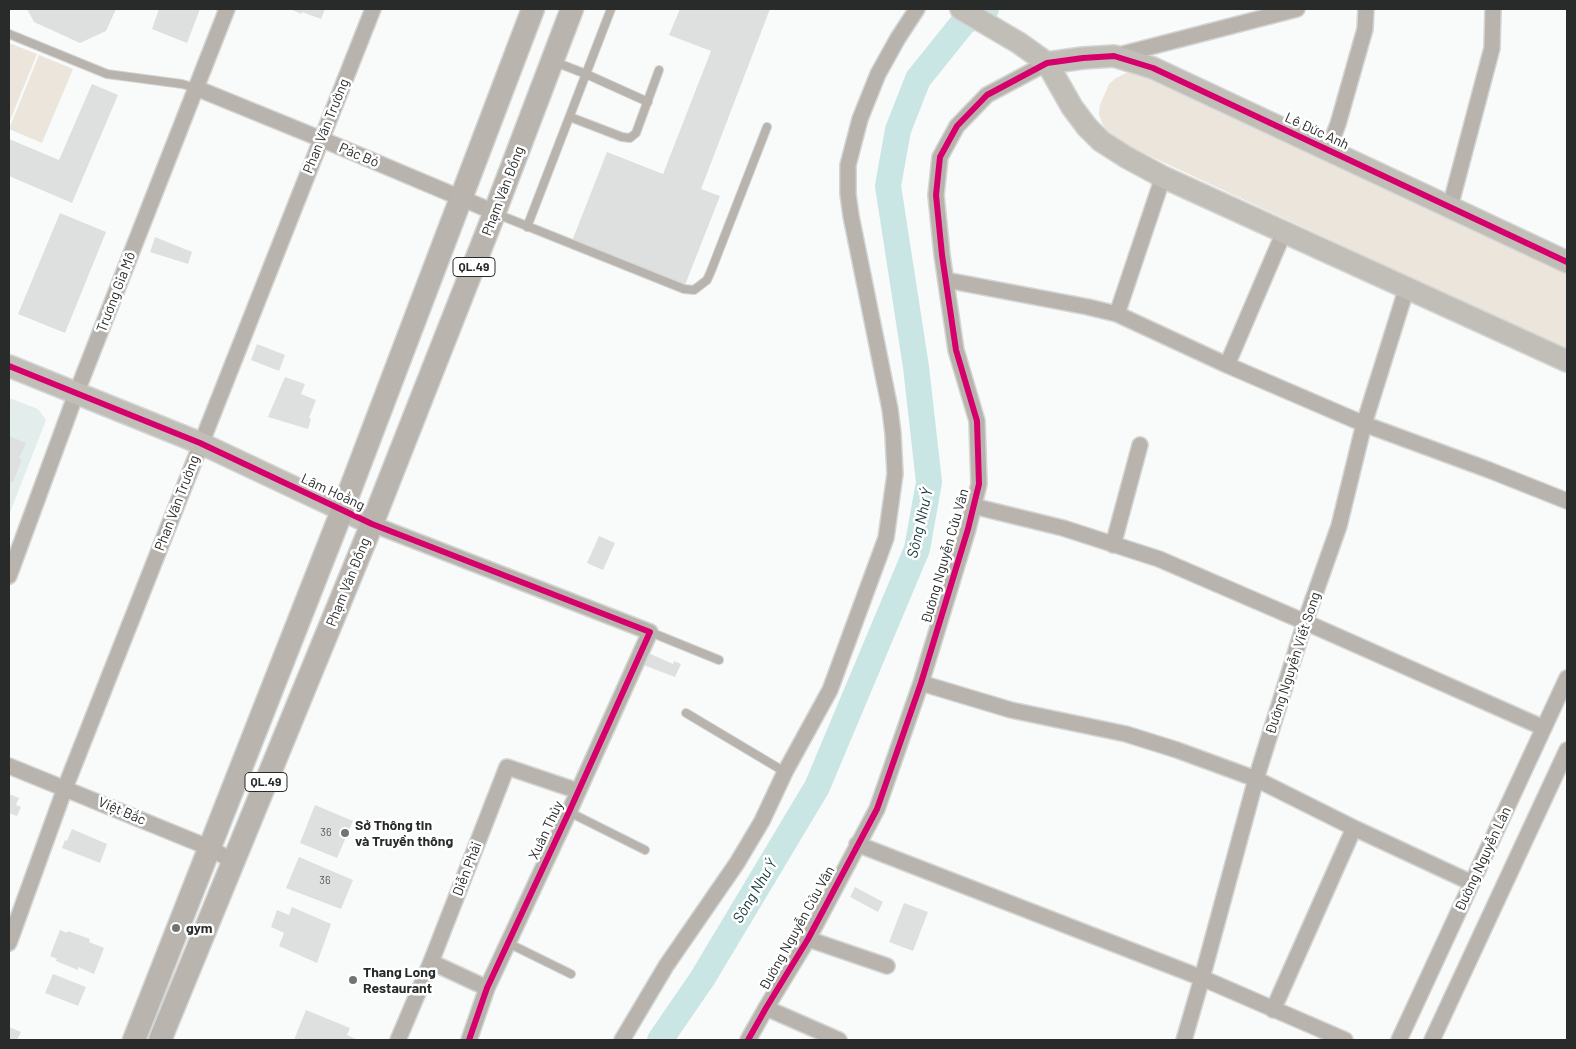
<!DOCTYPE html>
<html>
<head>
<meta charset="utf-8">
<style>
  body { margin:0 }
  #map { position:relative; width:1576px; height:1049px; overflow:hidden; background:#f8fbfa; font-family:Barlow,sans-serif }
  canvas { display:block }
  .frame { position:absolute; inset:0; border:10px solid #292b2b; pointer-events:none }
</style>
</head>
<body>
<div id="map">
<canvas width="1576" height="1049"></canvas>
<div class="frame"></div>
</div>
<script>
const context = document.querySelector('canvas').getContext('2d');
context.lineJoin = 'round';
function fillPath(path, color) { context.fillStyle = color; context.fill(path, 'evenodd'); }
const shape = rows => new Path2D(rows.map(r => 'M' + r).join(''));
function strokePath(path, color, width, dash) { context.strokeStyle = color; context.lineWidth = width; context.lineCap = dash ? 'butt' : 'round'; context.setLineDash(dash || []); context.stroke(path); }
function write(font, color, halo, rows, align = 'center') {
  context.font = font + ' Barlow,sans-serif'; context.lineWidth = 5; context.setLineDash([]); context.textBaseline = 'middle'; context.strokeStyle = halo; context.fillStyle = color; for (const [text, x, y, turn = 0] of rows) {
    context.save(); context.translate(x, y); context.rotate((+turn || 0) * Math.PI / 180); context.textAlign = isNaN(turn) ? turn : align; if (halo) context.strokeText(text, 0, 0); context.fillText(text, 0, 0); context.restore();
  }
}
const built = shape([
  [9,398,38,409,46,420,9,515]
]);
const green = shape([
  [9,43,37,54,9,123],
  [39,55,73,69,42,143,9,129],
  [1126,73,1136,73,1148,76,1567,270,1567,350,1124,144,1106,130,1102,123,1099,114,1100,105,1109,84,1116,78]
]);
const river = shape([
  [660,1040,702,979,817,787,917,549,929,482,916,367,888,186,898,130,918,79,963,23,986,9]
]);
const building = shape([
  [27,9,116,9,106,31,80,43,34,22],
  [159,9,200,9,187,43,152,29],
  [293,9,325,9,321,19,302,12,302,14,292,10],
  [680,9,770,9,701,189,720,196,685,285,572,241,607,152,663,174,711,51,669,35],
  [92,84,118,95,72,203,9,176,9,139,59,160],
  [60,213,106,232,65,333,18,314],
  [155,237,192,252,188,264,150,252],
  [257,344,285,355,279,371,251,360],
  [285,377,305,384,301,394,316,400,309,418,311,419,308,429,268,417],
  [9,436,26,443,19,458,22,459,13,482,10,482,9,486],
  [599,536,615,543,603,570,587,563],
  [644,651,673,664,674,661,681,664,675,677,638,663],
  [9,794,19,798,16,805,21,807,17,816,9,813],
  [315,805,353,821,337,858,300,843],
  [72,829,107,844,100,863,62,848,65,840,67,841],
  [299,857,353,880,341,909,286,888],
  [855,887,883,902,878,912,850,897],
  [904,903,928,912,913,951,889,942],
  [292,907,331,924,317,963,279,946,284,933,271,927,277,910,289,915],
  [60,930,67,933,68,931,90,939,89,942,104,948,94,974,78,967,78,970,56,961,57,959,50,956],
  [53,974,86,987,78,1006,45,993],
  [306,1010,350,1028,347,1035,358,1040,294,1040],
  [9,1027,21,1032,17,1040,9,1040]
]);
const lane = shape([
  [9,34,107,74,182,84,196,88],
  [555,62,586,74,648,102],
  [570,117,622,137,630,138,636,133,659,70],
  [497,214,684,289,694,290,707,280,711,271,767,127],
  [527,227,611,9],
  [650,632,719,660],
  [686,713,785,772],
  [569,812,645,850],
  [508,943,571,974]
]);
const street = shape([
  [1115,56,1297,9],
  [196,88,321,139,494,212],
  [1328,150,1338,124,1365,29,1366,9],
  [1450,207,1492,48,1493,9],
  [946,280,1088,307,1117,314,1227,365,1364,424,1489,470,1567,501],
  [1117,314,1163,177],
  [1227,365,1284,232],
  [973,506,1063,528,1159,559,1305,622,1544,728],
  [372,524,650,632,569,812,487,988,469,1040],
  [1113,545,1140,445],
  [9,576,76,394,227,9],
  [921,683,1011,710,1126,734,1177,750,1256,779,1354,828,1472,883],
  [9,766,210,848,234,862],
  [857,844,1202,978,1345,1040],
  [808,939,887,966],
  [9,943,65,788,373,9],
  [431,962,487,988],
  [766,1008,839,1040],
  [1273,1010,1354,828],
  [398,1040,431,962,507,767,578,791],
  [622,1040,666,966,737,863,762,821,785,772,830,690,886,538,895,474,893,434,890,409,851,216,848,194,848,165,860,119,878,74,898,38,917,9],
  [748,1040,766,1008,808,939,877,809,921,683,968,529,979,484,977,421,956,350,942,255,936,195,940,157,957,126,987,95,1047,63],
  [1184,1040,1202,978,1256,779,1305,622,1339,526,1364,424,1407,287],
  [1399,1040,1567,678],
  [1432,1040,1567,750]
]);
const secondary = shape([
  [961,9,1019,43,1047,63,1072,107,1087,127,1101,141,1126,157,1163,177,1567,361],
  [1047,63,1083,58,1114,56,1153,68,1567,262],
  [9,366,200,443,372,524]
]);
const primary = shape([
  [134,1040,342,511,533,9],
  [160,1040,372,524,489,227,572,9]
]);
const cycleway = shape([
  [9,366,200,443,372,524,650,632,569,812,487,988,469,1040],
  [748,1040,766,1008,808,939,877,809,921,683,968,529,979,484,977,421,956,350,942,255,936,195,940,157,957,126,987,95,1047,63,1083,58,1114,56,1153,68,1567,262]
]);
const markers = [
  [345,833,5,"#717473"],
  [176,928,5,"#717473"],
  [353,980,5,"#717473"]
];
const numberNames = [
  ["36",326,832],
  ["36",325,880]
];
const shields = [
  [474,267,42],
  [266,782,42]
];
const shieldNames = [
  ["QL.49",474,267],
  ["QL.49",266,782]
];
const streetNames = [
  ["Phan Văn Trường",326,126,-68],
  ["Lê Đức Anh",1317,131,25],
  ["Pác Bó",359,155,23],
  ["Phạm Văn Đồng",503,191,-69],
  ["Trương Gia Mô",116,292,-69],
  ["Lâm Hoằng",333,492,25],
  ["Phan Văn Trường",177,503,-69],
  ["Đường Nguyễn Cửu Vân",945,556,-74],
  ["Phạm Văn Đồng",348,582,-68],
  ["Đường Nguyễn Viết Song",1293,663,-72],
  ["Việt Bắc",122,811,23],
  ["Xuân Thủy",546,830,-65],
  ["Đường Nguyễn Lân",1483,859,-65],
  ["Diễn Phái",467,869,-69],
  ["Đường Nguyễn Cửu Vân",797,928,-61]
];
const poiNames = [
  ["Sở Thông tin",355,825],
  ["và Truyền thông",355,841],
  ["gym",186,928],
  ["Thang Long",363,972],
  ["Restaurant",363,988]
];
const waterNames = [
  ["Sông Như Ý",920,523,-77],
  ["Sông Như Ý",755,891,-59]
];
fillPath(built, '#e3edec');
fillPath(green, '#ece5db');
strokePath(river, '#cae6e4', 26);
fillPath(building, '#dee0e0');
strokePath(lane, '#d4d5d5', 10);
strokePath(street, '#d4d5d5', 18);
strokePath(secondary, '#d4d5d5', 24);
strokePath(primary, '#d4d5d5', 25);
strokePath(lane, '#b8b4ad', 8);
strokePath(street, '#b8b4ad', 15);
strokePath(secondary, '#c1beb7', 21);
strokePath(primary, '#b9b5ae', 22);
strokePath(cycleway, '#d6006c', 6);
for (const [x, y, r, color] of markers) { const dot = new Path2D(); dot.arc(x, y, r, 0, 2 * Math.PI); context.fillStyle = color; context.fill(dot); strokePath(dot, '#fff', 2); }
write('11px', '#595b5b', null, numberNames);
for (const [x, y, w] of shields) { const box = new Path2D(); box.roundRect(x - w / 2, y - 9.5, w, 19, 4); context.fillStyle = '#fff'; context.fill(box); strokePath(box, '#292b2b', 1); }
write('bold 12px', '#292b2b', null, shieldNames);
write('14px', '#292b2b', '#fff', streetNames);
write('bold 14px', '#292b2b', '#fff', poiNames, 'left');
write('italic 15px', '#0e3433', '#fff', waterNames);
</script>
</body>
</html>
